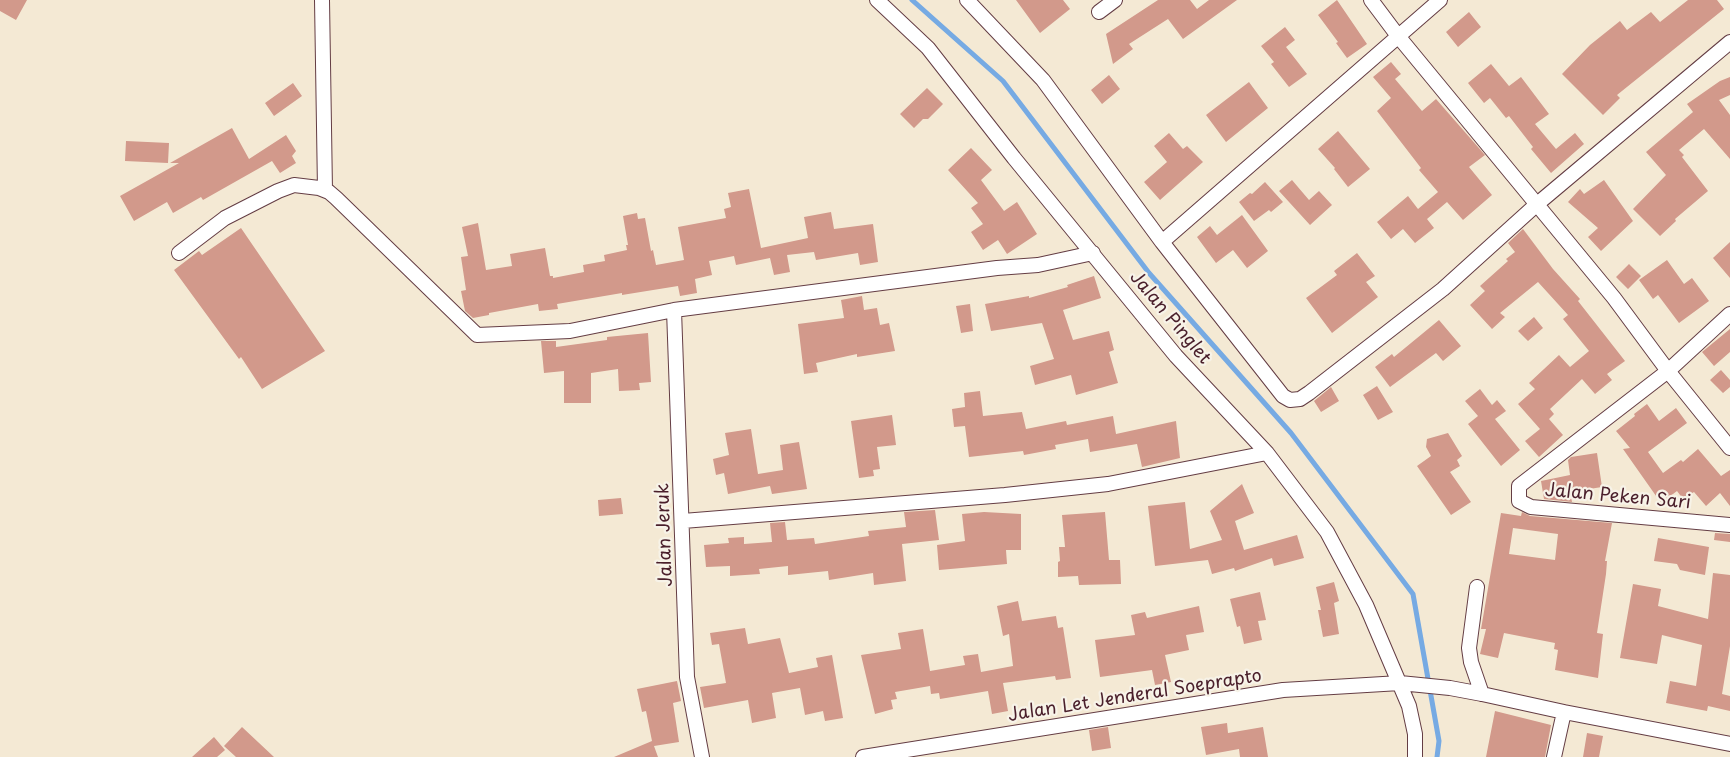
<!DOCTYPE html>
<html>
<head>
<meta charset="utf-8">
<style>
  body { margin:0 }
  canvas { display:block; background:#f4e9d4 }
</style>
</head>
<body>
<canvas width="1730" height="757"></canvas>
<script>
const context = document.querySelector('canvas').getContext('2d');
context.lineJoin = 'round';
const shape = rows => new Path2D(rows.map(r => 'M' + r).join(''));
function strokePath(path, color, width, dash) { context.strokeStyle = color; context.lineWidth = width; context.lineCap = dash ? 'butt' : 'round'; context.setLineDash(dash || []); context.stroke(path); }
function fillPath(path, color) { context.fillStyle = color; context.fill(path, 'evenodd'); }
function write(font, color, halo, rows, align = 'center') {
  context.font = font + ' "Playpen Sans",sans-serif'; context.lineWidth = 4.5; context.setLineDash([]); context.textBaseline = 'middle'; context.strokeStyle = halo; context.fillStyle = color; for (const [text, x, y, turn = 0] of rows) {
    context.save(); context.translate(x, y); context.rotate((+turn || 0) * Math.PI / 180); context.textAlign = isNaN(turn) ? turn : align; if (halo) context.strokeText(text, 0, 0); context.fillText(text, 0, 0); context.restore();
  }
}
const stream = shape([
  [912,0,1003,81,1149,273,1291,433,1413,594,1439,741,1437,757]
]);
const building = shape([
  [0,0,27,0,16,20,0,11],
  [1016,0,1063,0,1070,9,1040,33],
  [1158,0,1190,0,1197,9,1209,0,1237,0,1183,39,1168,19,1129,44,1133,49,1113,64,1106,34],
  [1337,0,1367,44,1347,58,1336,43,1338,42,1318,15],
  [1688,0,1717,0,1724,9,1617,95,1620,98,1603,115,1562,74,1590,45,1620,21,1627,30,1651,12,1660,22],
  [1469,12,1481,27,1458,47,1446,32],
  [1285,27,1295,40,1286,47,1307,74,1289,87,1271,64,1274,62,1261,46],
  [1391,62,1401,74,1395,79,1422,111,1436,99,1485,155,1469,167,1492,195,1463,220,1447,202,1427,219,1434,228,1415,243,1403,229,1391,239,1377,222,1408,196,1418,209,1438,192,1419,170,1421,168,1377,111,1391,98,1373,77],
  [1491,64,1509,86,1521,77,1549,114,1535,124,1556,149,1575,133,1584,144,1551,173,1531,149,1533,147,1509,116,1506,118,1490,98,1484,103,1468,83],
  [1109,75,1120,89,1102,104,1091,90],
  [1730,77,1730,95,1719,100,1730,115,1730,159,1704,129,1679,150,1684,155,1682,157,1708,191,1675,219,1676,221,1660,236,1633,209,1666,175,1646,152,1693,112,1687,104,1720,81],
  [1249,82,1268,108,1226,142,1206,115],
  [293,83,302,96,274,116,265,103],
  [927,88,943,104,928,119,923,119,914,128,900,114],
  [232,128,249,159,286,135,296,151,292,156,296,163,280,173,272,161,203,200,201,197,173,213,167,202,134,221,120,196,179,163,170,163],
  [1338,131,1370,169,1348,187,1334,169,1335,168,1318,149],
  [1169,133,1183,149,1187,146,1203,162,1160,200,1144,182,1167,162,1154,146],
  [126,141,169,143,168,163,125,161],
  [971,148,992,170,981,180,1004,211,1017,202,1037,234,1007,254,998,240,983,250,971,232,983,224,971,208,978,203,948,170],
  [1292,180,1309,200,1319,191,1332,205,1310,225,1279,191],
  [1604,180,1633,221,1601,251,1588,237,1598,228,1568,202,1580,189,1584,194],
  [1265,182,1283,202,1271,212,1269,210,1254,221,1239,202,1250,193,1252,194],
  [749,189,761,248,808,238,804,217,831,212,834,229,873,224,878,262,860,265,858,253,816,260,814,252,787,255,790,272,774,275,770,258,736,265,734,256,709,261,712,275,695,279,697,293,680,296,678,286,622,295,622,293,557,304,558,309,539,311,538,304,489,313,489,315,473,318,465,311,461,291,466,290,461,257,468,256,462,227,478,223,486,270,512,266,510,254,545,248,550,276,553,276,553,278,584,272,583,265,605,261,604,255,627,250,626,245,628,245,623,216,637,213,638,219,645,218,651,251,653,250,656,265,684,260,678,227,726,218,724,209,731,207,728,193],
  [1242,215,1268,251,1247,268,1233,250,1216,263,1197,237,1210,226,1217,235],
  [241,228,325,351,262,389,241,357,239,359,174,270,199,251,202,255],
  [1523,229,1553,269,1580,299,1578,301,1625,361,1607,374,1612,380,1595,394,1582,379,1550,409,1554,414,1549,419,1563,435,1539,457,1525,441,1540,429,1518,404,1535,389,1529,383,1559,355,1570,367,1589,351,1563,319,1568,315,1538,282,1500,313,1505,317,1492,329,1470,305,1485,291,1480,286,1508,261,1506,259,1515,252,1508,243],
  [1730,242,1730,278,1713,258],
  [1357,253,1375,276,1366,282,1378,297,1332,333,1306,298,1337,275,1334,271],
  [1667,260,1684,284,1692,278,1709,301,1679,323,1658,295,1653,299,1639,280],
  [1629,264,1641,276,1628,289,1616,277],
  [1094,276,1101,298,1063,310,1073,340,1109,331,1114,350,1109,352,1118,383,1076,395,1071,375,1035,385,1030,366,1054,359,1042,323,991,331,985,304,1029,296,1029,298,1068,287,1067,285],
  [862,296,864,310,877,308,880,325,889,323,895,351,857,357,857,354,816,363,818,372,804,374,798,324,844,318,841,300],
  [970,304,973,331,961,333,956,306],
  [1534,317,1543,328,1528,341,1518,331],
  [1439,320,1461,346,1443,361,1436,353,1390,387,1375,367,1392,354,1394,357],
  [1730,329,1730,352,1714,366,1702,352],
  [648,333,651,382,639,383,640,390,619,391,618,369,591,373,591,403,564,403,564,371,544,373,541,341,556,341,556,347,607,340,607,337],
  [1721,370,1730,380,1730,387,1723,393,1710,380],
  [1377,386,1393,412,1378,420,1363,395],
  [1331,387,1339,401,1321,412,1314,401],
  [1480,389,1492,405,1497,400,1506,411,1495,419,1520,450,1501,466,1468,424,1478,416,1465,401],
  [980,391,983,416,1022,412,1026,429,1066,421,1067,425,1113,416,1116,434,1176,421,1180,458,1142,467,1137,444,1090,452,1088,439,1055,445,1056,449,1024,455,1023,451,969,457,965,426,954,427,952,409,965,407,964,393],
  [1647,404,1659,421,1676,408,1687,423,1648,452,1663,473,1681,460,1683,462,1698,449,1721,476,1730,470,1730,506,1720,493,1706,506,1694,492,1683,499,1677,491,1661,503,1623,449,1630,448,1616,431,1635,416,1634,414],
  [892,415,896,445,877,447,880,469,873,470,874,476,859,478,851,421],
  [751,429,758,474,783,470,780,445,799,442,807,489,772,494,770,486,728,494,724,473,716,475,713,459,729,455,725,433],
  [1448,433,1462,456,1457,460,1460,466,1450,472,1471,502,1451,515,1417,466,1431,456,1426,447,1427,439],
  [1597,453,1602,487,1570,492,1572,502,1544,499,1541,481,1570,475,1568,460,1571,457],
  [1242,484,1254,513,1235,521,1244,550,1297,535,1304,558,1274,566,1272,558,1235,571,1234,568,1212,574,1208,560,1155,566,1148,506,1185,502,1190,549,1222,540,1210,511],
  [621,498,623,514,599,516,598,500],
  [935,510,939,540,902,544,906,581,874,585,873,573,829,580,828,571,788,575,788,566,759,569,760,574,730,576,730,566,706,567,704,545,729,543,728,538,744,537,744,544,772,542,770,523,785,522,787,540,814,538,815,544,869,536,868,531,906,527,904,512],
  [984,512,1021,514,1021,550,1006,550,1007,564,939,570,937,545,965,541,962,514],
  [1105,512,1109,560,1120,560,1121,584,1079,585,1078,576,1058,577,1058,562,1060,561,1059,547,1065,547,1062,515],
  [1522,512,1530,516,1612,523,1605,561,1607,561,1606,574,1597,633,1603,634,1598,678,1555,670,1558,650,1554,649,1555,643,1504,633,1498,658,1480,654,1486,629,1481,629,1501,513,1521,516],
  [1513,528,1558,534,1555,560,1509,554],
  [1715,533,1730,534,1730,542,1714,540],
  [1658,538,1709,547,1705,575,1680,570,1677,564,1654,561],
  [1713,573,1730,575,1730,646,1722,694,1730,696,1730,711,1708,706,1707,711,1666,703,1670,681,1696,686,1702,645,1662,635,1657,664,1620,658,1633,584,1661,589,1658,606,1708,619],
  [1334,582,1339,601,1334,603,1339,634,1323,637,1318,610,1321,610,1316,587],
  [1260,592,1266,620,1258,621,1262,640,1244,644,1240,626,1237,627,1230,599],
  [1018,601,1022,621,1056,616,1058,628,1063,627,1071,678,1056,680,1055,676,1003,683,1008,711,992,714,988,691,940,699,939,693,931,694,930,686,895,692,897,699,891,700,893,709,875,714,861,655,901,649,898,633,923,629,930,671,965,665,963,656,978,654,981,672,1013,666,1009,634,1003,636,997,606],
  [1199,606,1204,632,1186,635,1189,650,1165,655,1171,682,1155,685,1152,670,1100,677,1095,640,1135,635,1131,615,1145,612,1147,618],
  [745,628,748,644,780,638,789,673,818,667,816,658,832,655,843,718,825,721,823,711,805,715,800,688,772,693,776,718,752,723,748,700,704,708,700,687,726,683,719,644,712,645,710,633],
  [677,681,681,701,673,703,679,742,654,746,658,757,614,757,652,741,646,711,642,712,637,689],
  [1495,711,1551,725,1545,757,1486,757],
  [1227,723,1228,733,1263,727,1268,757,1240,757,1239,749,1206,755,1201,727],
  [242,727,274,757,236,757,224,746],
  [1108,727,1111,748,1092,751,1089,730],
  [1587,733,1603,736,1599,757,1583,757],
  [214,737,225,750,217,757,192,757]
]);
const street = shape([
  [322,0,325,190],
  [877,0,928,48,1014,158,1176,356,1267,453,1327,532,1366,605,1409,706,1415,734,1415,757],
  [967,0,1043,80,1162,242,1283,396,1290,400,1300,399,1309,393,1443,289,1536,205,1730,42],
  [1371,0,1398,36,1614,298,1668,371,1730,448],
  [1099,12,1115,0],
  [1162,242,1440,0],
  [179,253,225,218,278,191,294,185,319,188,329,192,336,198,477,335,570,331,674,310,997,268,1038,265,1093,253],
  [674,310,687,677,702,757],
  [1730,314,1668,371,1519,486,1519,501,1531,507,1730,525],
  [683,521,1005,495,1108,484,1267,453],
  [1477,587,1469,648,1471,662,1482,694],
  [863,757,1283,690,1400,683,1450,688,1482,694,1564,712,1730,744],
  [1554,757,1564,712]
]);
const streetNames = [
  ["Jalan Pinglet",1170,318,50],
  ["Jalan Peken Sari",1618,497,5],
  ["Jalan Jeruk",665,535,-92],
  ["Jalan Let Jenderal Soeprapto",1135,696,-9]
];
strokePath(stream, '#76aae3', 5);
fillPath(building, '#d2998b');
strokePath(street, '#643d44', 16);
strokePath(street, '#fff', 14);
write('18px', '#4a1f2b', '#f7f3e8', streetNames);
</script>
</body>
</html>
